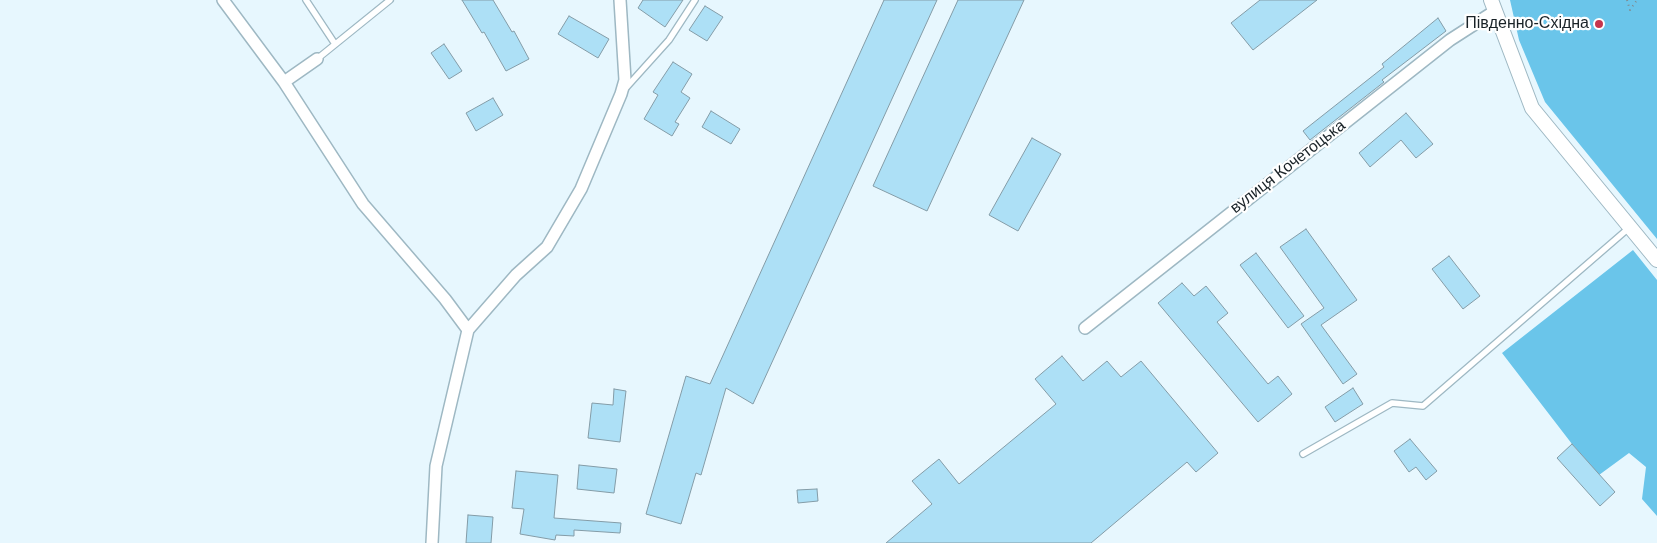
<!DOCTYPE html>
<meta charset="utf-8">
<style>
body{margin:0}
canvas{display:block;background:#e7f7fe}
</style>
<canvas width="1657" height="543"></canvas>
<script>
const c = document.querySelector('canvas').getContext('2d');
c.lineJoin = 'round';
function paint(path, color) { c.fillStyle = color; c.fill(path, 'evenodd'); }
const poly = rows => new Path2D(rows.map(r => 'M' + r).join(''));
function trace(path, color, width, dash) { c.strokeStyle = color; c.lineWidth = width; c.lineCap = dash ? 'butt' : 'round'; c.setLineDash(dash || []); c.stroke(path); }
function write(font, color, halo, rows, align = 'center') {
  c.font = font + ' Helvetica,sans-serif'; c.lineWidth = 4.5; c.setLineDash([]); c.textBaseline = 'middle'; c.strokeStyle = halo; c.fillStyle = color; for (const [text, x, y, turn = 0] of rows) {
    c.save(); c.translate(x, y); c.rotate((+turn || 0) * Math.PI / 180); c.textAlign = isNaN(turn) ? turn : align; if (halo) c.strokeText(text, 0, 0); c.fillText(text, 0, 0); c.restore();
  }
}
paint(poly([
 [1510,0,1657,0,1657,239,1545,102,1519,40],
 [1633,250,1657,280,1657,516,1642,499,1646,467,1629,453,1599,475,1572,444,1502,353]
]), '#6ac5ea');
const building = poly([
 [462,0,493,0,512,32,514,31,529,59,506,71,484,32,482,33,462,0],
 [643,0,683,0,665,27,638,8,643,0],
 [884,0,937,0,753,404,726,388,701,475,696,473,681,524,646,514,686,376,710,384,884,0],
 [958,0,1024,0,927,211,873,186,958,0],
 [1260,0,1317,0,1253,50,1231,23,1260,0],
 [705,6,723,17,707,41,689,30,705,6],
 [569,16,609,39,598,58,558,34,569,16],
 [1438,18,1446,31,1382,80,1384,82,1310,140,1303,131,1384,67,1382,64,1438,18],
 [444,44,462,71,449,79,431,53,444,44],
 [673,62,692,74,681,92,690,98,675,122,679,124,672,136,644,119,658,95,653,92,673,62],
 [493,98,503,115,476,131,466,113,493,98],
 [711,111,740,129,731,144,702,127,711,111],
 [1406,113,1433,144,1416,158,1401,140,1370,167,1359,153,1406,113],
 [1032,138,1061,154,1018,231,989,215,1032,138],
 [1306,229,1357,300,1321,325,1357,374,1343,384,1301,324,1324,308,1280,247,1306,229],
 [1256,253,1304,316,1288,328,1240,265,1256,253],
 [1449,256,1480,296,1463,309,1432,269,1449,256],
 [1182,283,1194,296,1206,286,1228,313,1217,322,1268,384,1278,376,1292,394,1258,422,1158,303,1182,283],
 [1062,356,1083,381,1107,361,1121,377,1141,361,1218,453,1196,472,1187,462,1091,543,886,543,932,504,912,481,939,459,959,484,1056,404,1035,379,1062,356],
 [1353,388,1363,404,1335,422,1325,407,1353,388],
 [614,389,626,391,620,442,588,438,592,403,613,405,614,389],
 [1410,439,1437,471,1426,480,1416,467,1409,472,1394,451,1410,439],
 [1572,444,1615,492,1600,506,1557,458,1572,444],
 [579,465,617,469,614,493,577,489,579,465],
 [516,471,558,475,554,518,621,523,620,533,574,530,574,536,556,535,555,540,520,534,524,509,512,508,516,471],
 [817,489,818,501,798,503,797,490,817,489],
 [468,515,493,517,491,543,466,543,468,515]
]);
paint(building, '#ade0f6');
trace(building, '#849ca7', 1);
const service = poly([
 [306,0,335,44],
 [317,59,390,0],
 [624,90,669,40,695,0],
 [1303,454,1392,403,1423,406,1630,227]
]);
const minor = poly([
 [223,0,284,82,363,204,445,299,468,330],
 [284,82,317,59],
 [1085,328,1450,40,1495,11],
 [432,543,436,466,468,330,516,275,547,247,581,189,621,94,625,80,620,0]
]);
const tertiary = poly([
 [1491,0,1532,108,1657,260]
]);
trace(service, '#9eb8c3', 8);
trace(minor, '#9eb8c3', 14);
trace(tertiary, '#9eb8c3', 16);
trace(poly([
 [1627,0,1630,10,1637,0]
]), '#7f8c92', 2, [1, 4]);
trace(service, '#fff', 5.5);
trace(minor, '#fff', 11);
trace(tertiary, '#fff', 14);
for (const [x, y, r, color] of [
 [1599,24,5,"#c5354c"]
]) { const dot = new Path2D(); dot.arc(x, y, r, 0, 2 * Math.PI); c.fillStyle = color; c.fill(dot); trace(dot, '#fff', 2); }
write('16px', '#192227', '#fff', [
 ["Південно-Східна",1589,24]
], 'right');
write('16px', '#192227', '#fff', [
 ["вулиця Кочетоцька",1288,167,-38]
]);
</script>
